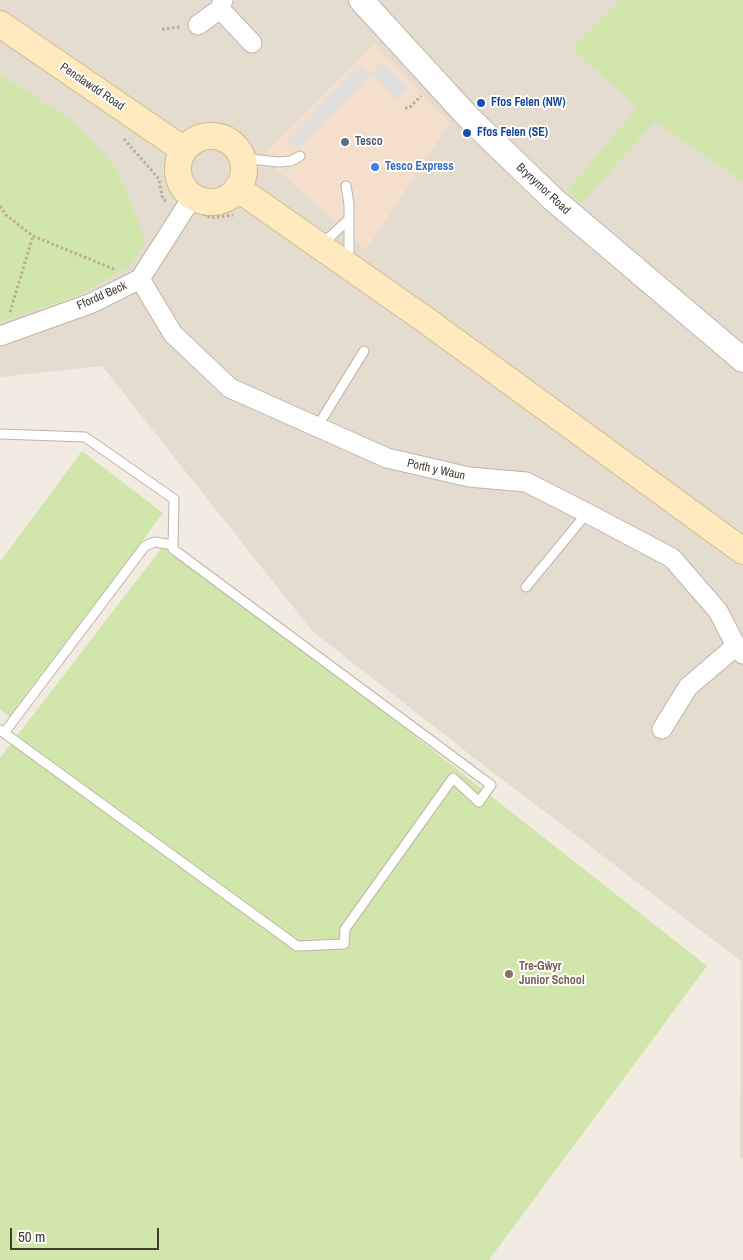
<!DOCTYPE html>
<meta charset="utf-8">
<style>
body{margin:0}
#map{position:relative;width:743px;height:1260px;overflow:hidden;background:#f1ebe2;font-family:"Archivo Narrow",sans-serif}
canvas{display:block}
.scale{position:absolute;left:10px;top:1228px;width:149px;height:22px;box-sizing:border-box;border:2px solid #423b33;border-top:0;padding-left:6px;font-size:15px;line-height:18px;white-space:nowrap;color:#423b33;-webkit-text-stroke:4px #fff;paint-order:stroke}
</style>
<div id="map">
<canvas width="743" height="1260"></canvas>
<div class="scale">50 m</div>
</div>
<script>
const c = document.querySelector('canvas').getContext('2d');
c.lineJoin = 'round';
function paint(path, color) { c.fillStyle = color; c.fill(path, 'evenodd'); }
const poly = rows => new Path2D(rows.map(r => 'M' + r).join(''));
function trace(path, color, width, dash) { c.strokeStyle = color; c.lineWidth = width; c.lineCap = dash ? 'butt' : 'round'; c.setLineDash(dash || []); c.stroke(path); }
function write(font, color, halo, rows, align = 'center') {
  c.font = font + ' "Archivo Narrow",sans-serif'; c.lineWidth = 4; c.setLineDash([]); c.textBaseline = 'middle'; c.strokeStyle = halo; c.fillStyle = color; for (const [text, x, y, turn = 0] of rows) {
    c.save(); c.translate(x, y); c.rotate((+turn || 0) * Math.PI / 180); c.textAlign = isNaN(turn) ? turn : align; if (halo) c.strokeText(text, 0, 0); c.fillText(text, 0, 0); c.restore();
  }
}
paint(poly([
 [0,0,743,0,743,1159,740,1156,741,961,491,771,312,631,102,366,0,377]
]), '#e5dcd0');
paint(poly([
 [374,44,450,123,366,250,262,156]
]), '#f4dfcc');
paint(poly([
 [621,0,743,0,743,182,655,121,581,204,567,191,638,107,571,48],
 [0,74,72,121,115,166,135,213,145,243,131,265,79,295,0,322],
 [82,451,163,513,11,718,0,709,0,562],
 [167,541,707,966,489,1260,0,1260,0,758]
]), '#d1e6aa');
paint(poly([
 [383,62,409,88,398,100,371,74,297,149,287,139,360,63,371,74]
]), '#e1dedb');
const service = poly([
 [242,158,278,162,291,161,300,156],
 [346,186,349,204,349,261],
 [320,243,331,236,349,219],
 [317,427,364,351],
 [0,434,85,437,174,499,173,549,491,785,479,802,453,778,345,929,344,944,297,946,0,730],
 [526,587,587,513],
 [4,733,145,546,155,542,173,545]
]);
const minor = poly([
 [223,0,220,9,252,43],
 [198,25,220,9],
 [140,279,173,334,230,388,387,458,469,477,526,482,587,513,672,558,718,611,736,646,743,654],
 [0,336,92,303,140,279,193,196],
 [662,729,688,687,736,646]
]);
const tertiary = poly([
 [361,0,471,120,553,199,743,360]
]);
const secondary = poly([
 [0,24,184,150],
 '178 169a33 33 0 1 1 66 0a33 33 0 1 1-66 0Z',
 [237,188,427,321,743,551]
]);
trace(service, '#bfb5a8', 11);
trace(minor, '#bfb5a8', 21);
trace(tertiary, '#bfb5a8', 26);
trace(secondary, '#d2bb91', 28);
trace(poly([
 [162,29,180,27],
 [405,108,409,108,421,96],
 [124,139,159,179,163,200,167,201],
 [0,206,6,215,33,236,116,270],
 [203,214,211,218,233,215],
 [10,312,33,236]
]), '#beac96', 3, [2.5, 2.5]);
trace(service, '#fff', 9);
trace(minor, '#fff', 19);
trace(tertiary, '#fff', 24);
trace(secondary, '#ffe9be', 26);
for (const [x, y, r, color] of [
 [481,103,5,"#1a4fb4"],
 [467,133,5,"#1a4fb4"],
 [345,142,5,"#5c6f8a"],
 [375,167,5,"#3f7fe0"],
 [509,974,5,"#8d6e63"]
]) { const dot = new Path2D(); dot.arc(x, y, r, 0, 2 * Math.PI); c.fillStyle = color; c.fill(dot); trace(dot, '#fff', 2); }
write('12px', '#423b33', '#fff', [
 ["Penclawdd Road",92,87,34],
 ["Brynymor Road",543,189,43],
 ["Ffordd Beck",102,296,-24],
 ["Porth y Waun",436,470,13]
]);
write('bold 12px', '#164399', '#fff', [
 ["Ffos Felen (NW)",491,103],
 ["Ffos Felen (SE)",477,133]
], 'left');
write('bold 12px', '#4e5e75', '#fff', [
 ["Tesco",355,142]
], 'left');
write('bold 12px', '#366cbe', '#fff', [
 ["Tesco Express",385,167]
], 'left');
write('bold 12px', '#785e54', '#fff', [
 ["Tre-Gŵyr",519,967],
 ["Junior School",519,981]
], 'left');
</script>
